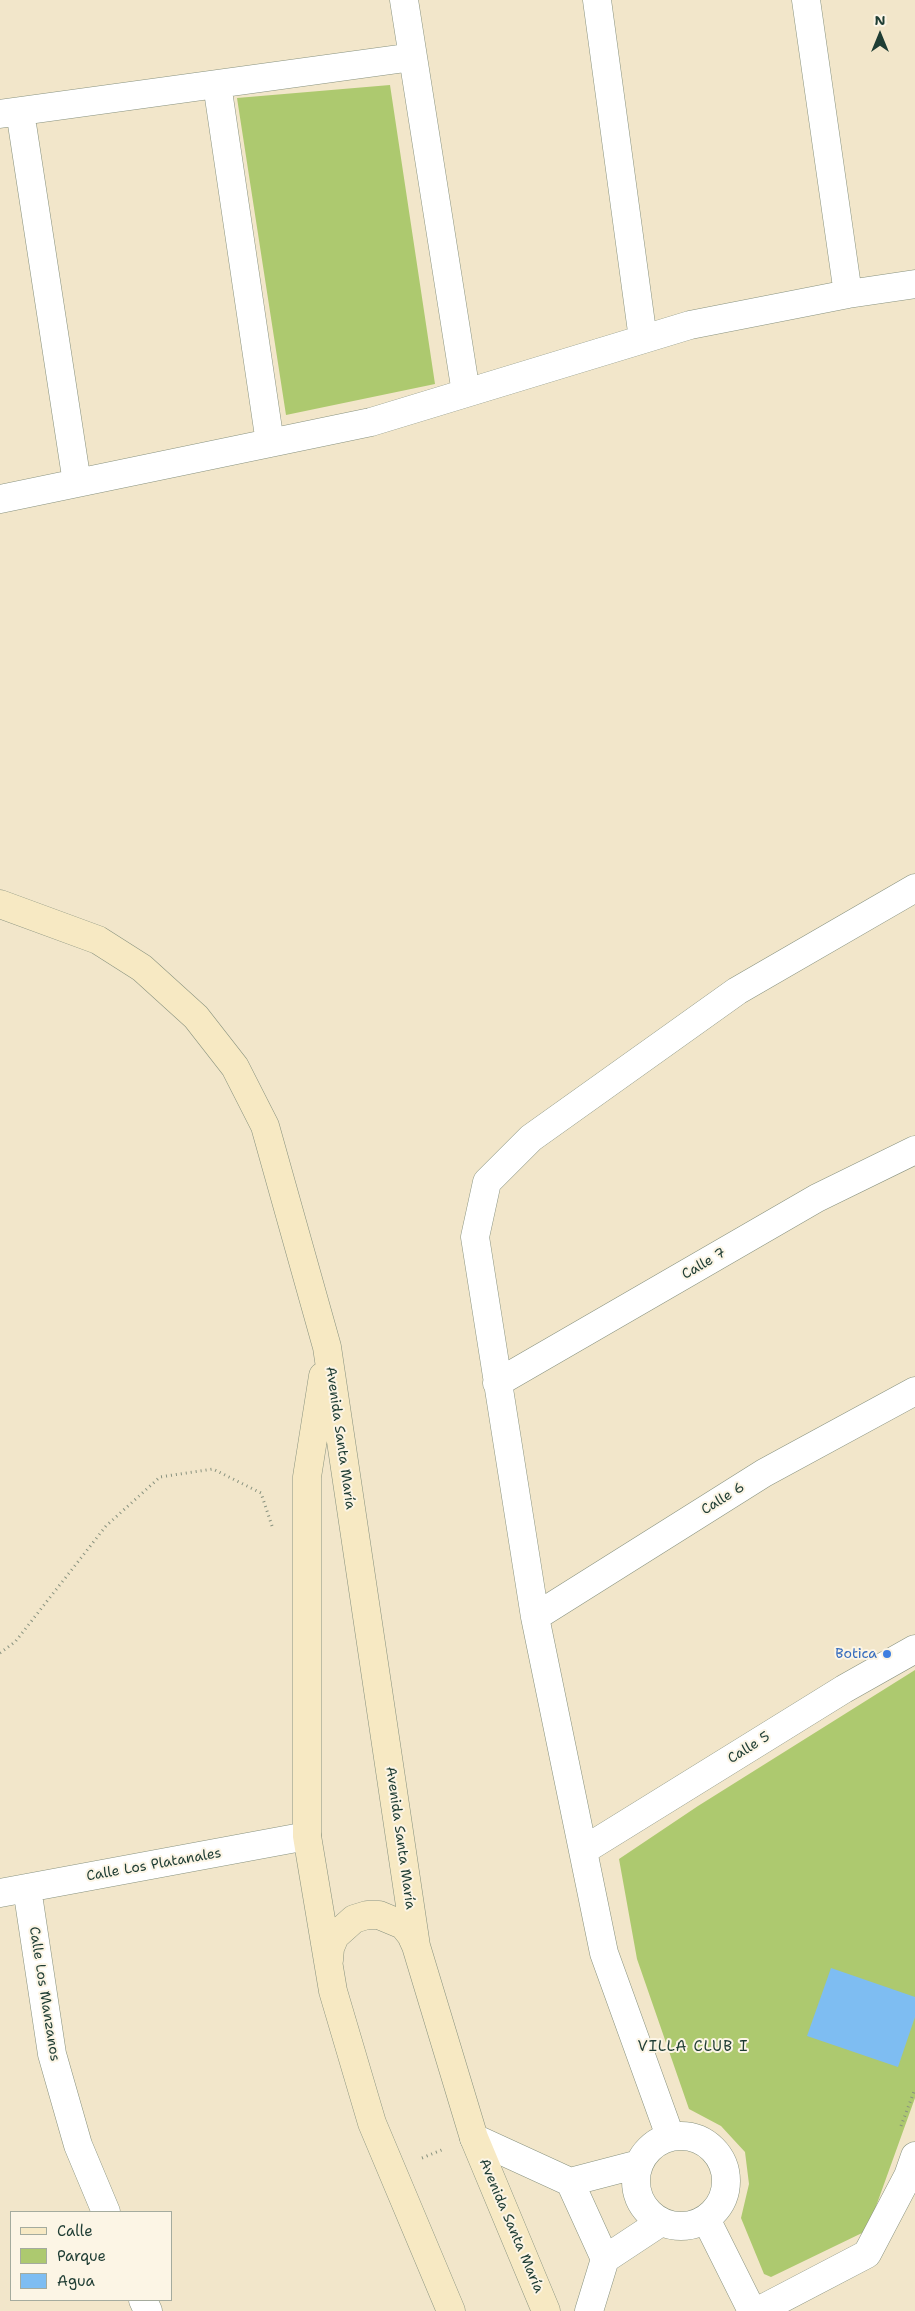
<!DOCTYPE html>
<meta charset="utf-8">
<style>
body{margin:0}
#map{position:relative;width:915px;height:2311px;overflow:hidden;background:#f2e6ca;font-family:"Shantell Sans",sans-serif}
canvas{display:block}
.legend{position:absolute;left:10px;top:2211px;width:162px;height:90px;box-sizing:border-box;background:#fcf5e5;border:1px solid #a4ab9e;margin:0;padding:6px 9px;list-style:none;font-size:15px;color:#1f3d34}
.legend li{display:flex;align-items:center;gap:10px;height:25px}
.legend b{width:25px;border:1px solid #a4ab9e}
.north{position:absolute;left:855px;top:10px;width:50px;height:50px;-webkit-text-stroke:4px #fcf5e5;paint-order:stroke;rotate:0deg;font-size:14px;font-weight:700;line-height:20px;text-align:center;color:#1f3d34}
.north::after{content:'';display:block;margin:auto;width:18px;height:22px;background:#1f3d34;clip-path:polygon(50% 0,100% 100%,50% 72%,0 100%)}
</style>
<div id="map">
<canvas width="915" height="2311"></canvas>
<ul class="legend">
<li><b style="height:6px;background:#f7e9c3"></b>Calle</li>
<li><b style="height:14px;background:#adc96f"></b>Parque</li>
<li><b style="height:14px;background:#7ebdf2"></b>Agua</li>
</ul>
<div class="north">N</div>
</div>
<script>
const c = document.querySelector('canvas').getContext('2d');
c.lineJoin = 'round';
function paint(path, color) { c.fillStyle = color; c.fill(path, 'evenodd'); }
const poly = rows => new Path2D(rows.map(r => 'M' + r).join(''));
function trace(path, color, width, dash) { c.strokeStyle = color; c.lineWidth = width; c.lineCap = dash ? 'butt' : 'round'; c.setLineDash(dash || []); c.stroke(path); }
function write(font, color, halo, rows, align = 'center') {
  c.font = font + ' "Shantell Sans",sans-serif'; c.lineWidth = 4; c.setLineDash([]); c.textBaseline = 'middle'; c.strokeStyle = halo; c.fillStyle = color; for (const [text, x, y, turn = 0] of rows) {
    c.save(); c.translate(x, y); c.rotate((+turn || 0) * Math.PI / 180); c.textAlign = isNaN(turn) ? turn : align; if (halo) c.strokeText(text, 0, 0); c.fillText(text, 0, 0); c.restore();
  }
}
paint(poly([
 [390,85,435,384,286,415,237,98],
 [915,1670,915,2098,870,2223,862,2233,771,2277,764,2274,741,2218,749,2184,745,2152,721,2126,689,2109,637,1959,619,1859,698,1806]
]), '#adc96f');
paint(poly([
 [831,1968,915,1997,915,2017,898,2067,807,2036]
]), '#7ebdf2');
const minor = poly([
 [404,0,466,393],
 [597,0,643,339],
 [806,0,848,294],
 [217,84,270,443],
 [20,111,77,483],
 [0,114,413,57],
 [0,499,371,422,690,325,848,294,915,284],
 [497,1383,817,1198,915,1150],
 [535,1617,764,1473,915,1391],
 [584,1850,844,1689,915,1649],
 [27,1888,52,2054,78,2145,106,2212],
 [0,1893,307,1836],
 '636 2181a45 45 0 1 1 90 0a45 45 0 1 1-90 0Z',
 [670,2136,604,1953,535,1617,475,1237,487,1182,531,1138,737,991,915,888],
 [474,2138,570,2182,639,2164],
 [570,2182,605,2259],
 [706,2219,752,2311],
 [143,2300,148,2311],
 [589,2311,605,2259,661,2222],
 [758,2311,867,2254,908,2176,915,2156]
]);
const secondary = poly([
 [0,904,98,940,142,968,196,1017,235,1067,265,1126,327,1347,416,1946,474,2138,546,2311],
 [323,1376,307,1477,307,1836,333,1991,372,2123,451,2311],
 [329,1960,330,1948,335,1936,354,1919,367,1915,379,1915,403,1925,411,1935,416,1946]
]);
trace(minor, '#88927f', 29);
trace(secondary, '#88927f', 29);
trace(poly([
 [0,1653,15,1642,106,1526,160,1477,213,1469,261,1493,273,1529],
 [901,2126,915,2089],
 [422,2158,444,2149]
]), '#88927f', 3, [1, 4]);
trace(minor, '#fff', 28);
trace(secondary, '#f7e9c3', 28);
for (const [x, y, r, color] of [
 [887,1654,5,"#3f7fe0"]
]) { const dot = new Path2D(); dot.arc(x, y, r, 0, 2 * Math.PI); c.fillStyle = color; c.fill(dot); trace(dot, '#fcf5e5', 2); }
write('14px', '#1f3d34', '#fcf5e5', [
 ["Calle 7",704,1264,-30],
 ["Avenida Santa María",340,1438,82],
 ["Calle 6",723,1499,-32],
 ["Calle 5",749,1748,-32],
 ["Avenida Santa María",400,1838,82],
 ["Calle Los Platanales",154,1865,-10],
 ["Calle Los Manzanos",44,1994,81],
 ["Avenida Santa María",511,2226,67]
]);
write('14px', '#366cbe', '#fcf5e5', [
 ["Botica",877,1654]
], 'right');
c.letterSpacing = '1px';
write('15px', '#1f3d34', '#fcf5e5', [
 ["VILLA CLUB I",693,2047]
]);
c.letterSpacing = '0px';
</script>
